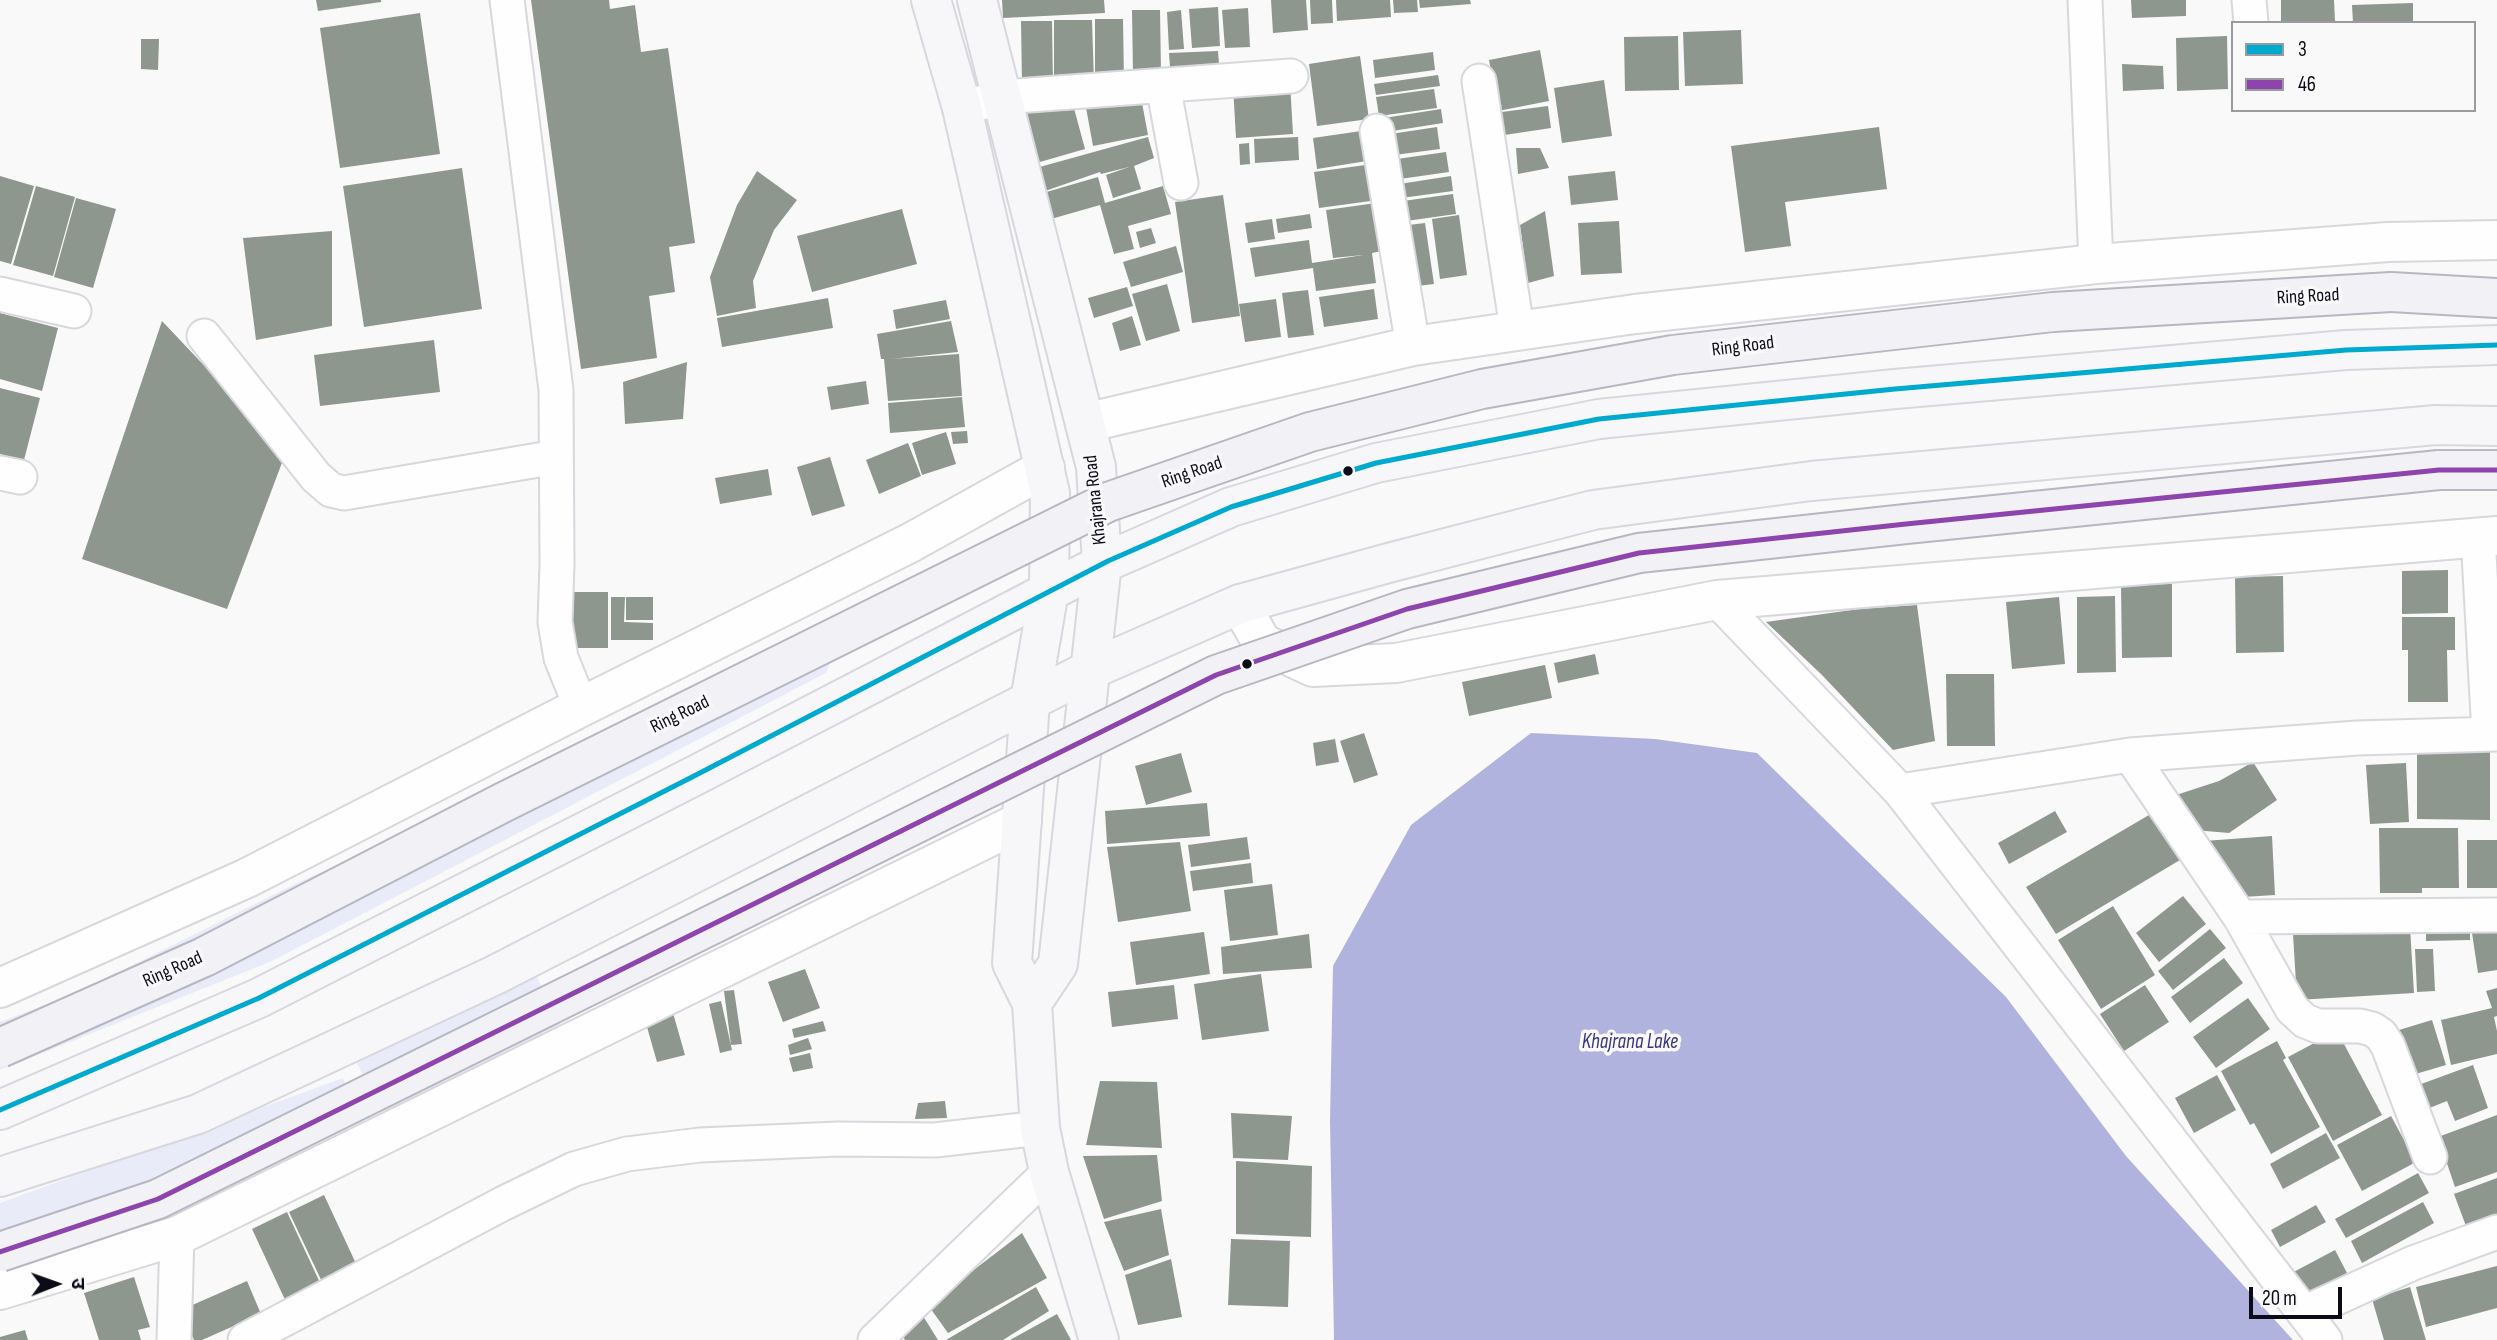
<!DOCTYPE html>
<meta charset="utf-8">
<style>
body{margin:0}
#map{position:relative;width:2497px;height:1340px;overflow:hidden;background:#f9f9f9;font-family:"Sofia Sans Condensed","Noto Sans Devanagari",sans-serif}
canvas{display:block}
.legend{position:absolute;left:2231px;top:21px;width:245px;height:91px;box-sizing:border-box;background:#f9f9f9;border:2px solid #9a9a9f;margin:0;padding:9px 12px;list-style:none;font-size:21px;color:#0b0c17}
.legend li{display:flex;align-items:center;gap:14px;height:35px}
.legend b{width:35px;border:2px solid #9a9a9f}
.north{position:absolute;left:21px;top:1249px;width:70px;height:70px;-webkit-text-stroke:5px #f9f9f9;paint-order:stroke;rotate:89deg;font-size:19px;font-weight:700;line-height:28px;text-align:center;color:#0b0c17}
.north::after{content:'';display:block;margin:auto;width:24px;height:32px;background:#0b0c17;clip-path:polygon(50% 0,100% 100%,50% 72%,0 100%)}
.scale{position:absolute;left:2249px;top:1287px;width:93px;height:32px;box-sizing:border-box;border:4px solid #0b0c17;border-top:0;padding-left:9px;font-size:21px;line-height:24px;white-space:nowrap;color:#0b0c17;-webkit-text-stroke:5px #f9f9f9;paint-order:stroke}
</style>
<div id="map">
<canvas width="2497" height="1340"></canvas>
<ul class="legend">
<li><b style="height:9px;background:#00a9ce"></b>3</li>
<li><b style="height:9px;background:#8e44ad"></b>46</li>
</ul>
<div class="north">उ</div>
<div class="scale">20 m</div>
</div>
<script>
const c = document.querySelector('canvas').getContext('2d');
c.lineJoin = 'round';
function paint(path, color) { c.fillStyle = color; c.fill(path, 'evenodd'); }
const poly = rows => new Path2D(rows.map(r => 'M' + r).join(''));
function trace(path, color, width, dash) { c.strokeStyle = color; c.lineWidth = width; c.lineCap = dash ? 'butt' : 'round'; c.setLineDash(dash || []); c.stroke(path); }
function write(font, color, halo, rows, align = 'center') {
  c.font = font + ' "Sofia Sans Condensed",sans-serif'; c.lineWidth = 7; c.setLineDash([]); c.textBaseline = 'middle'; c.strokeStyle = halo; c.fillStyle = color; for (const [text, x, y, turn = 0] of rows) {
    c.save(); c.translate(x, y); c.rotate((+turn || 0) * Math.PI / 180); c.textAlign = isNaN(turn) ? turn : align; if (halo) c.strokeText(text, 0, 0); c.fillText(text, 0, 0); c.restore();
  }
}
paint(poly([
 [844,627,826,673,272,961,0,1070,0,1022,81,991,299,882,526,781],
 [533,969,561,1027,380,1113,353,1054],
 [343,1078,359,1119,0,1266,0,1203]
]), '#e9ebf9');
paint(poly([
 [1531,733,1655,739,1757,753,2006,997,2126,1156,2293,1340,1334,1340,1330,1121,1333,966,1411,825]
]), '#b0b3de');
paint(poly([
 [316,0,381,0,381,2,318,11],
 [531,0,609,0,610,9,635,5,641,52,668,48,695,243,669,247,675,292,649,296,657,358,581,369],
 [1002,0,1104,0,1105,13,1003,18],
 [1271,0,1306,0,1308,30,1273,33],
 [1310,0,1332,0,1333,23,1311,24],
 [1336,0,1390,0,1391,17,1337,21],
 [1393,0,1417,0,1418,12,1394,13],
 [1419,0,1470,0,1471,4,1420,8],
 [2131,0,2186,0,2186,16,2132,18],
 [2281,0,2334,0,2335,21,2281,23],
 [2413,3,2413,23,2353,23,2352,5],
 [1218,7,1220,46,1192,48,1189,9],
 [1248,8,1250,47,1225,48,1222,10],
 [1132,10,1160,10,1161,73,1133,74],
 [1181,10,1184,49,1169,50,1167,12],
 [420,13,440,154,340,168,320,28],
 [1095,19,1123,19,1124,82,1095,82],
 [1054,20,1092,20,1094,82,1054,82],
 [1021,21,1052,21,1053,84,1022,84],
 [1741,30,1743,84,1685,86,1683,32],
 [1678,36,1679,90,1625,91,1624,37],
 [2227,36,2228,89,2177,91,2176,38],
 [141,39,159,39,158,70,141,69],
 [1540,50,1549,101,1498,111,1489,60],
 [1218,51,1219,64,1170,67,1169,53],
 [1433,52,1435,70,1375,78,1373,60],
 [1360,56,1369,119,1317,126,1309,64],
 [2122,64,2163,66,2164,89,2123,91],
 [1438,75,1440,86,1376,95,1374,84],
 [1604,80,1612,136,1562,143,1554,88],
 [1290,82,1293,134,1236,138,1233,86],
 [1434,89,1437,108,1379,116,1376,97],
 [1140,92,1148,135,1093,146,1085,102],
 [1072,101,1085,149,1033,164,1019,115],
 [1548,106,1551,128,1498,136,1494,113],
 [1441,109,1443,123,1386,132,1384,118],
 [1437,127,1440,149,1387,156,1384,135],
 [1879,127,1887,189,1785,202,1791,246,1745,252,1731,146],
 [1368,130,1373,160,1317,169,1313,138],
 [1148,137,1154,158,1134,166,1141,189,1113,198,1106,175,1129,167,1101,174,1100,172,1042,192,1036,168],
 [1298,137,1299,160,1255,163,1254,139],
 [1249,143,1250,164,1240,165,1239,144],
 [1516,148,1540,148,1549,168,1518,174],
 [1446,152,1449,172,1393,180,1390,160],
 [1373,164,1378,200,1319,208,1314,172],
 [462,168,482,309,364,327,343,186],
 [757,171,797,200,774,230,753,281,756,308,717,316,710,277,737,205],
 [1615,171,1618,200,1571,205,1568,176],
 [0,176,34,186,11,264,0,261],
 [1451,176,1453,191,1394,199,1393,185],
 [1098,177,1105,203,1163,186,1171,214,1128,226,1134,249,1114,254,1100,205,1051,219,1043,193],
 [36,186,75,197,53,276,13,265],
 [1453,194,1456,214,1399,222,1396,202],
 [1223,195,1240,316,1192,323,1175,202],
 [76,198,116,209,93,288,54,277],
 [1376,203,1382,251,1372,253,1376,283,1316,291,1313,268,1255,277,1250,248,1309,240,1312,263,1363,255,1333,258,1326,210],
 [902,209,917,264,812,292,797,236],
 [1545,211,1554,276,1528,283,1520,225],
 [1310,214,1312,228,1278,233,1276,219],
 [1459,215,1467,275,1440,279,1432,219],
 [1272,219,1275,239,1248,243,1245,223],
 [1619,221,1622,273,1581,275,1578,223],
 [1425,223,1434,284,1409,287,1400,226],
 [1151,228,1156,243,1140,248,1136,232],
 [332,231,332,326,256,340,243,238],
 [1176,246,1183,272,1131,287,1123,262],
 [1167,284,1180,331,1146,341,1132,294],
 [1127,287,1133,306,1094,318,1088,298],
 [1374,289,1378,319,1324,327,1319,297],
 [1308,290,1314,335,1288,338,1282,293],
 [828,298,833,328,722,347,717,318],
 [1276,299,1281,337,1245,342,1239,304],
 [946,300,950,319,896,329,893,310],
 [0,313,58,328,42,391,0,379],
 [1132,316,1141,345,1120,351,1112,323],
 [162,321,286,452,227,609,82,559],
 [951,321,958,352,891,359,959,354,962,396,888,401,884,359,881,359,877,334],
 [434,340,440,392,320,406,314,355],
 [687,362,683,419,625,424,623,382],
 [866,381,869,404,831,410,827,387],
 [0,388,40,398,24,460,0,454],
 [962,397,965,427,890,433,888,403],
 [967,431,968,443,953,444,951,432],
 [946,432,956,464,922,475,912,443],
 [908,443,921,476,879,494,866,460],
 [830,457,845,506,812,516,797,467],
 [768,469,772,495,720,504,715,478],
 [2448,570,2448,613,2402,614,2402,571],
 [2283,576,2284,652,2236,653,2235,577],
 [2172,584,2172,657,2122,658,2121,585],
 [573,592,608,592,608,648,573,648],
 [2115,596,2116,672,2077,673,2077,597],
 [611,597,625,597,624,622,653,623,653,640,611,640],
 [626,597,653,597,653,620,626,620],
 [2059,597,2065,664,2012,669,2006,602],
 [1917,605,1935,741,1893,750,1822,675,1766,622,1859,609],
 [2402,617,2455,617,2455,650,2447,650,2448,702,2408,702,2408,650,2402,650],
 [1595,654,1599,674,1558,683,1554,663],
 [1545,665,1552,698,1469,716,1462,682],
 [1946,674,1994,674,1995,746,1947,746],
 [1364,733,1378,775,1354,783,1340,741],
 [1335,739,1339,762,1316,766,1313,743],
 [2417,751,2490,752,2490,820,2417,819],
 [1181,753,1192,792,1146,805,1135,766],
 [2253,762,2277,800,2229,833,2194,830,2173,796,2219,781],
 [2406,763,2409,822,2370,824,2366,765],
 [1207,803,1210,836,1107,844,1105,811],
 [2055,811,2067,832,2009,864,1998,843],
 [2149,815,2180,860,2056,934,2026,887],
 [2379,828,2458,828,2459,888,2422,888,2422,893,2380,893],
 [2272,836,2275,895,2243,897,2204,841],
 [1247,837,1250,859,1191,867,1188,845],
 [2467,840,2497,840,2497,888,2467,888],
 [1180,842,1191,911,1118,922,1107,847],
 [1251,863,1253,883,1193,891,1190,871],
 [1272,884,1278,935,1230,941,1224,890],
 [2183,896,2206,924,2159,962,2136,933],
 [2113,906,2155,975,2101,1009,2058,940],
 [2470,923,2470,940,2426,941,2426,924],
 [2410,927,2414,993,2297,1000,2293,934],
 [2210,929,2226,948,2173,990,2158,971],
 [2497,929,2497,970,2478,973,2472,933],
 [1204,932,1210,974,1136,985,1130,942],
 [1309,934,1312,968,1223,974,1221,947],
 [2415,949,2433,949,2435,991,2417,992],
 [2224,958,2243,983,2190,1023,2171,997],
 [805,969,820,1008,783,1022,768,982],
 [1261,974,1269,1031,1202,1040,1194,984],
 [1174,985,1178,1019,1112,1027,1108,992],
 [2145,985,2169,1022,2124,1051,2100,1014],
 [2497,988,2497,1016,2494,1017,2497,1031,2497,1054,2451,1065,2441,1020,2492,1008,2486,991],
 [734,990,742,1044,731,1045,724,991],
 [2248,998,2270,1029,2216,1068,2193,1037],
 [721,1001,732,1050,720,1053,709,1004],
 [673,1013,685,1055,657,1062,645,1020],
 [2432,1020,2446,1065,2402,1078,2389,1033],
 [823,1021,826,1031,794,1038,792,1029],
 [2337,1031,2382,1115,2333,1141,2288,1057],
 [808,1038,812,1049,790,1055,788,1045],
 [2277,1041,2286,1058,2283,1060,2320,1127,2271,1154,2254,1123,2250,1125,2221,1071],
 [810,1053,813,1068,793,1072,789,1058],
 [2473,1065,2488,1108,2455,1121,2447,1101,2422,1111,2413,1087],
 [2217,1075,2236,1110,2194,1133,2175,1098],
 [1100,1081,1157,1082,1162,1148,1086,1145],
 [945,1101,947,1118,915,1119,918,1103],
 [1231,1113,1292,1116,1288,1160,1233,1158],
 [2497,1115,2497,1172,2455,1187,2438,1137],
 [2391,1116,2416,1162,2362,1191,2337,1145],
 [2326,1133,2340,1158,2283,1189,2270,1164],
 [1157,1155,1162,1201,1104,1219,1083,1156],
 [1236,1161,1312,1166,1311,1237,1236,1234],
 [2418,1173,2429,1193,2346,1238,2335,1219],
 [2497,1178,2497,1214,2466,1226,2454,1194],
 [324,1195,359,1270,324,1286,289,1212],
 [2423,1202,2434,1223,2362,1263,2351,1241],
 [2316,1205,2326,1222,2280,1247,2271,1230],
 [1161,1209,1169,1255,1124,1271,1104,1222],
 [287,1212,322,1287,287,1304,252,1229],
 [1022,1233,1047,1278,948,1333,928,1305],
 [1231,1239,1290,1241,1288,1307,1228,1305],
 [2335,1250,2347,1273,2301,1298,2288,1275],
 [1171,1259,1182,1317,1138,1325,1125,1275],
 [2497,1266,2497,1308,2426,1327,2416,1287],
 [134,1277,150,1327,138,1330,141,1340,99,1340,84,1293],
 [247,1281,261,1314,202,1340,194,1340,181,1310],
 [1036,1287,1049,1311,1003,1340,946,1340],
 [2410,1287,2426,1340,2384,1340,2372,1299],
 [1057,1314,1071,1340,1010,1340],
 [923,1316,938,1340,905,1340,901,1333],
 [25,1330,28,1340,0,1340,0,1337]
]), '#8d978e');
const minor = poly([
 [507,0,556,390,557,564,555,622,561,658,581,707],
 [2085,0,2096,264],
 [2249,0,2251,23],
 [1479,81,1517,329],
 [1163,85,1181,183],
 [962,108,1002,97,1291,76],
 [1377,131,1413,346],
 [0,294,74,311],
 [204,336,316,477,331,490,344,493,556,457],
 [0,473,20,477],
 [2478,536,2489,734],
 [1717,600,1900,791,2325,1340],
 [2130,755,2240,917,2292,1009,2305,1021,2318,1026,2360,1026,2372,1029,2381,1035,2388,1046,2430,1157],
 [1900,791,2130,755,2357,738,2497,734],
 [2240,917,2497,915],
 [2304,1313,2413,1263,2497,1232],
 [174,1340,177,1236],
 [245,1340,502,1204,574,1169,627,1154,700,1145,838,1139,935,1140,1040,1128],
 [875,1340,1049,1172]
]);
const tertiary = poly([
 [1085,423,1413,346,1635,314,2096,264,2388,242,2497,240],
 [1240,604,1262,643,1313,667,1396,663,1717,600,2497,536],
 [0,988,247,878,581,707,910,543,1045,468],
 [0,1290,177,1236,1022,821]
]);
const secondary = poly([
 [931,0,962,108,1050,493,1049,591,1030,701,1012,963,1032,1003,1040,1128,1049,1172,1099,1340],
 [977,0,1096,467,1102,563,1058,964,1032,1003],
 [0,1110,259,998,696,775,1108,561,1231,507,1376,463,1599,419,1895,389,2346,350,2497,345],
 [0,1177,198,1114,495,975,1092,669,1240,604,1392,562,1593,510,1811,481,2436,425,2497,426]
]);
const primary = poly([
 [2391,292,2497,298],
 [2439,470,2497,470]
]);
trace(minor, '#d7d7dd', 37);
trace(tertiary, '#d7d7dd', 42);
trace(secondary, '#d7d7dd', 42);
trace(primary, '#b6b7c0', 42);
trace(minor, '#fefefe', 33);
trace(tertiary, '#fefefe', 38);
trace(secondary, '#f7f7fa', 38);
trace(primary, '#f1f1f6', 38);
const primaryBridge = poly([
 [0,1048,204,957,504,802,1108,502,1310,432,1482,389,1673,355,2053,312,2391,292],
 [0,1252,158,1199,1216,675,1407,609,1639,553,1906,524,2439,470]
]);
trace(primaryBridge, '#b6b7c0', 42, []);
trace(primaryBridge, '#f1f1f6', 38);
trace(poly([
 [0,1110,259,998,696,775,1108,561,1231,507,1376,463,1599,419,1895,389,2346,350,2497,345]
]), '#00a9ce', 5);
trace(poly([
 [0,1252,158,1199,1216,675,1407,609,1639,553,1906,524,2439,470,2497,470]
]), '#8e44ad', 5);
for (const [x, y, r, color] of [
 [1348,471,6,"#0b0c17"],
 [1247,664,6,"#0b0c17"]
]) { const dot = new Path2D(); dot.arc(x, y, r, 0, 2 * Math.PI); c.fillStyle = color; c.fill(dot); trace(dot, '#f9f9f9', 2.5); }
write('19px', '#0b0c17', '#f9f9f9', [
 ["Ring Road",2308,297,-3],
 ["Ring Road",1743,347,-7],
 ["Ring Road",1192,473,-19],
 ["Khajrana Road",1096,500,-96],
 ["Ring Road",680,715,-26],
 ["Ring Road",173,970,-24]
]);
write('italic 21px', '#3a3780', '#f9f9f9', [
 ["Khajrana Lake",1630,1043]
]);
</script>
